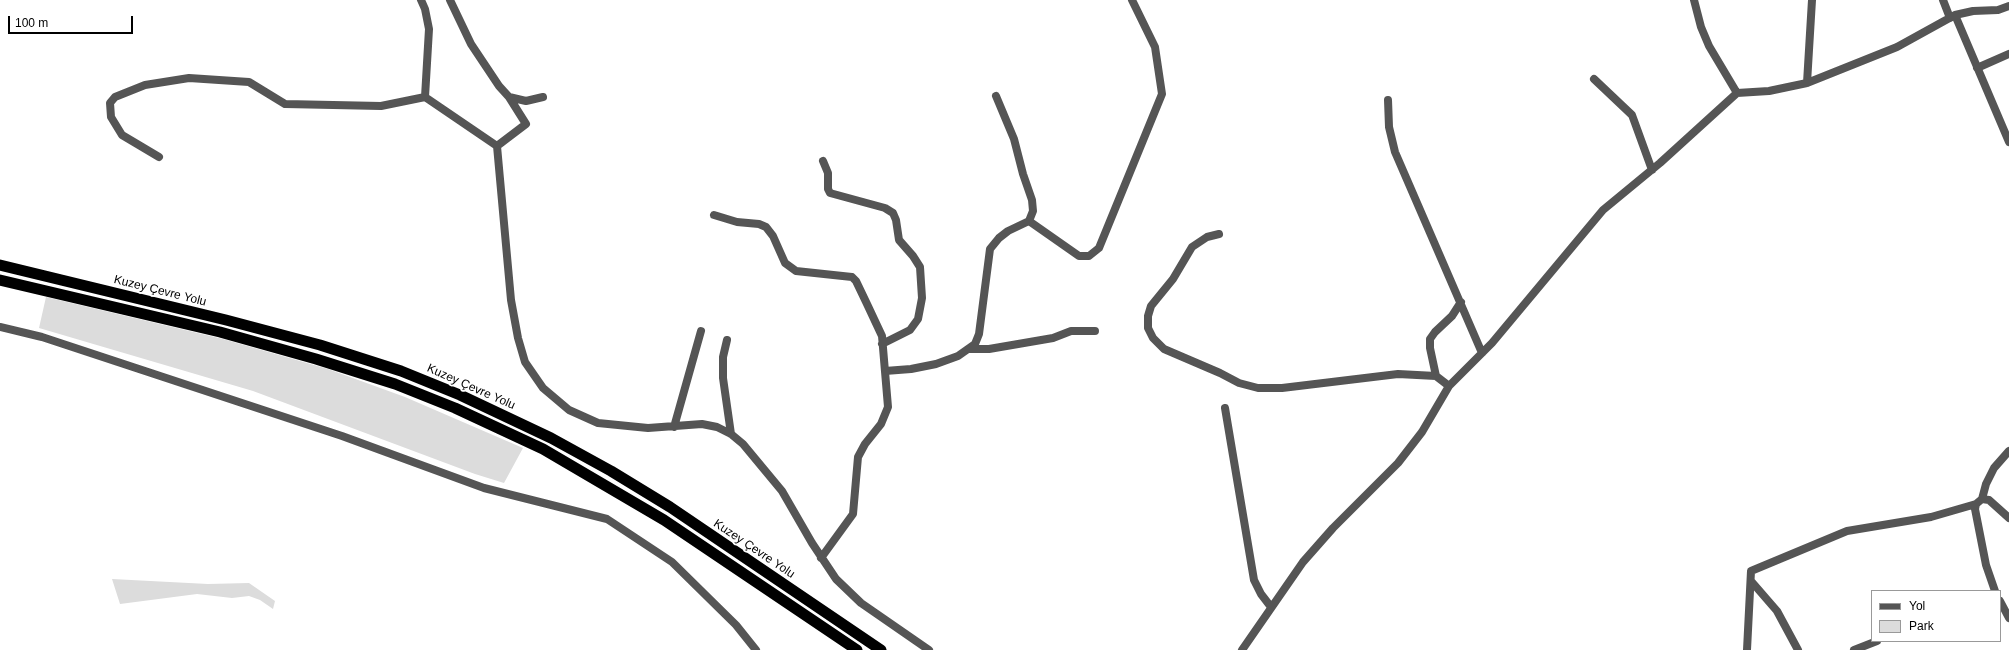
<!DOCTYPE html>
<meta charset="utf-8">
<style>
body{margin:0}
#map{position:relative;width:2009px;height:650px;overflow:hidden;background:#fff;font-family:Helvetica,sans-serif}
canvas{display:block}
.legend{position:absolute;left:1871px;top:590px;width:130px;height:52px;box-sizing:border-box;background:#fff;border:1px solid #999;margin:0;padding:5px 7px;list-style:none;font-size:12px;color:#000}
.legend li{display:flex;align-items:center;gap:8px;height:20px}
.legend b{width:20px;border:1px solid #999}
.scale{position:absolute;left:8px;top:16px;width:125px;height:18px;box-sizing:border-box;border:2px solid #000;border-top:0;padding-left:5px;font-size:12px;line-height:14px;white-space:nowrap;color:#000;-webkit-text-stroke:3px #fff;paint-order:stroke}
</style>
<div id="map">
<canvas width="2009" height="650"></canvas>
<ul class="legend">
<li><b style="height:5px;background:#555"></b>Yol</li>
<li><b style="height:11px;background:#dcdcdc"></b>Park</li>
</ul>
<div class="scale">100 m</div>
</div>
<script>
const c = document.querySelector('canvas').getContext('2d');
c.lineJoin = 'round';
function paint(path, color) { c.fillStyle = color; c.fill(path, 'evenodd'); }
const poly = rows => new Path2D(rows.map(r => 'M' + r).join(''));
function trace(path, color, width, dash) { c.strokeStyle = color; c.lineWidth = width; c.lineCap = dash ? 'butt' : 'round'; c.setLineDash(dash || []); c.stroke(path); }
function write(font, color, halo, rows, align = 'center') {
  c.font = font + ' Helvetica,sans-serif'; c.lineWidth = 3.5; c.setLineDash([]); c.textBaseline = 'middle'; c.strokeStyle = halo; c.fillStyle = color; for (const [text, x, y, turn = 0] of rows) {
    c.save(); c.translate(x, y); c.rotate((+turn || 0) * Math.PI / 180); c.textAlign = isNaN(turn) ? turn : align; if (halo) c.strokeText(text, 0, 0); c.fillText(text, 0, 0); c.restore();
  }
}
paint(poly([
 [46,297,223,339,328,369,405,397,523,448,504,483,475,474,253,391,39,328],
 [112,579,208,584,249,583,275,601,273,609,260,600,249,596,232,598,197,594,120,604]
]), '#dcdcdc');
trace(poly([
 [421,0,425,9,429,29,425,97],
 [450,0,471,44,499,86,509,97,526,101,543,97],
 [1694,0,1701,27,1709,46,1737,93],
 [1943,0,1950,18],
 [1955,15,2009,142],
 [1977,68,2009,54],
 [1594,79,1632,115,1652,170],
 [1807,83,1812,0],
 [996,96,1014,139,1023,174,1032,200,1033,211,1029,221],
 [1388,100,1389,127,1395,152,1482,353],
 [497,146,511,300,518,338,525,362,543,388,569,410,598,423,648,428,702,424,717,427,731,434,743,444,782,491,812,543,836,579,861,603,929,650],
 [497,146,526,124,509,97],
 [159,157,122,135,111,117,110,103,115,97,145,85,189,78,249,82,285,104,381,106,425,97,497,146],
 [823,161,828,173,828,189,830,193,885,208,893,213,896,220,899,240,913,256,920,267,922,298,918,319,910,330,882,344],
 [714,215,737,222,759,224,766,227,773,236,785,263,796,271,852,277,856,281,867,304,882,336,888,407,881,424,865,444,858,457,853,514,821,558],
 [1219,234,1207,237,1192,247,1173,279,1151,306,1148,316,1148,328,1153,338,1164,349,1220,373,1239,383,1258,388,1282,388,1398,374,1436,376,1449,386],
 [0,327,42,337,342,436,484,488,607,519,672,562,736,625,756,650],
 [727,340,723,357,723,378,731,434],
 [970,349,989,349,1053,338,1071,331,1095,331],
 [885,371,911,369,936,364,958,356,975,344,979,334,990,249,999,238,1008,231,1029,221,1079,256,1089,256,1099,248,1162,94,1155,47,1132,0],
 [1436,376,1430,348,1430,339,1435,332,1452,316,1461,302],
 [1225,408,1254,580,1261,594,1271,607],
 [674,427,701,331],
 [1982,499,1986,484,1994,468,2009,451],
 [1751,581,1777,611,1798,650],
 [1995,591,1986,565,1975,509,1976,504,1982,499,1989,500,2009,518],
 [2000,601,2009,618],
 [1242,650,1303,562,1333,528,1398,463,1422,432,1449,386,1492,343,1603,210,1660,163,1737,93,1769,91,1807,83,1897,47,1955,15,1973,11,1998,10,2009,6],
 [1747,650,1751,571,1847,531,1931,517,1976,504],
 [1854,650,1877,641]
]), '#555', 8);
trace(poly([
 [0,265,226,320,320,345,401,371,460,395,551,438,611,471,670,507,881,650],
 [0,280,220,332,316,359,395,384,455,408,543,449,664,520,857,650]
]), '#000', 11);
write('12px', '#000', '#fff', [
 ["Kuzey Çevre Yolu",160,291,14],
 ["Kuzey Çevre Yolu",471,387,24],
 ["Kuzey Çevre Yolu",754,549,34]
]);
</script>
